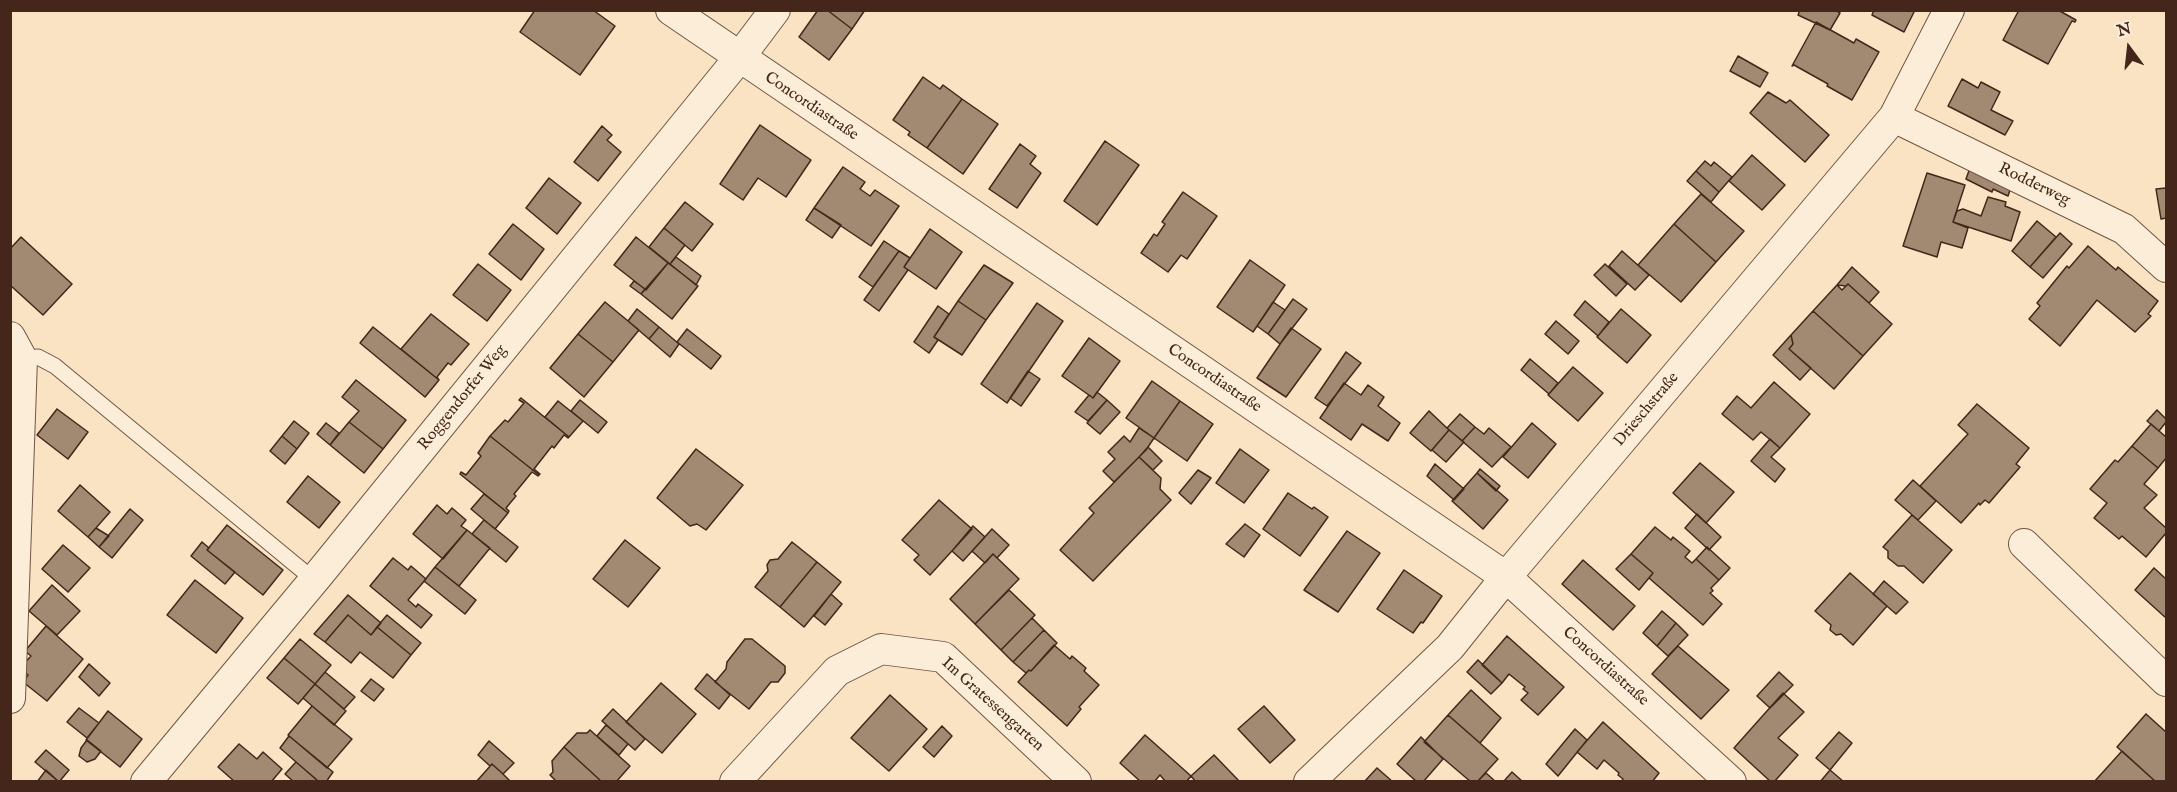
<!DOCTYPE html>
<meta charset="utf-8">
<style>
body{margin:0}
#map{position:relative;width:2177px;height:792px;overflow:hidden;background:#f9e3c3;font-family:"IM FELL English",serif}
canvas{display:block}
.frame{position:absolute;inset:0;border:12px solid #44271a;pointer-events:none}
.north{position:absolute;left:2099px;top:18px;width:60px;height:60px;-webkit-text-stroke:4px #fbedd8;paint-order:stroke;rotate:345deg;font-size:16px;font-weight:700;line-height:24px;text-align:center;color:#44271a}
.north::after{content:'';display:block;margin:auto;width:21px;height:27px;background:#44271a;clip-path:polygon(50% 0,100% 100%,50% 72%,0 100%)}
</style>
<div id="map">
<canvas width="2177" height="792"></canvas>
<div class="frame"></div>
<div class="north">N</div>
</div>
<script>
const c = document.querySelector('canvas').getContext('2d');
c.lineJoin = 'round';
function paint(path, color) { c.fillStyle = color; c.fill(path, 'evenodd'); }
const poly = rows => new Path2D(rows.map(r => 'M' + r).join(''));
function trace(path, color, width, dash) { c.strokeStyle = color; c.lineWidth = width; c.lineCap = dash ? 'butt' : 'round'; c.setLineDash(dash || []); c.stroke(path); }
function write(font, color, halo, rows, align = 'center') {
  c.font = font + ' "IM FELL English",serif'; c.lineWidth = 4.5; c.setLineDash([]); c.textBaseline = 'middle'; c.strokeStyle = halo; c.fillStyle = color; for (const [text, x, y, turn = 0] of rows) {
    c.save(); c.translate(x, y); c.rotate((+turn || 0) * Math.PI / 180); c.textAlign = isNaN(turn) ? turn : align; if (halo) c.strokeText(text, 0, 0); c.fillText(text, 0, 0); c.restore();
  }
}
const building = poly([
 [535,10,593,10,615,26,580,75,520,32,535,10],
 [818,10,827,10,852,29,829,60,799,37,818,10],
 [827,10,865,10,852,29,827,10],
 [1800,10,1835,10,1840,13,1830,30,1798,15,1800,10],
 [1874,10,1915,10,1904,32,1872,15,1874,10],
 [2019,10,2058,10,2076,20,2075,22,2072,21,2048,64,2003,40,2019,10],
 [1816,22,1854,43,1856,39,1879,52,1852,100,1827,86,1828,84,1794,65,1792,66,1816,22],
 [1738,56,1768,73,1760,87,1730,71,1738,56],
 [923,77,940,89,943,85,962,99,927,148,908,135,910,132,893,120,923,77],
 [1962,79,1978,88,1981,82,2000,92,1991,110,2013,121,2005,135,1948,106,1962,79],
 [1768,92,1786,103,1790,100,1829,135,1805,162,1750,113,1768,92],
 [962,99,998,124,963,174,927,148,962,99],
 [760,125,811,160,786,197,758,178,743,200,720,184,760,125],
 [602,126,612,135,607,140,621,152,598,181,574,162,602,126],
 [1105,141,1139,165,1097,225,1064,201,1105,141],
 [1020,144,1036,156,1030,164,1041,173,1017,208,989,189,1020,144],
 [1752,155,1785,185,1762,210,1729,181,1752,155],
 [1705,161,1711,166,1714,162,1732,177,1719,192,1696,171,1705,161],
 [1971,165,2012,184,2008,196,1993,189,1992,192,1966,179,1971,165],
 [843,167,865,182,860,189,870,196,875,190,899,206,871,246,814,208,843,167],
 [1696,171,1719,192,1711,202,1687,181,1696,171],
 [1927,173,1965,185,1953,222,1968,228,1962,248,1941,242,1937,257,1903,246,1927,173],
 [549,178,581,203,557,234,526,208,549,178],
 [2166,188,2166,218,2161,219,2156,189,2166,188],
 [1183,192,1217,216,1187,259,1181,255,1168,272,1141,253,1154,234,1157,236,1165,224,1162,222,1183,192],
 [1701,194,1744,231,1716,262,1674,224,1701,194],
 [1988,197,2006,202,2005,206,2020,212,2011,241,1953,222,1957,211,1963,209,1981,216,1988,197],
 [685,202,713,224,692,251,664,228,685,202],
 [814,208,841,225,832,238,806,220,814,208],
 [2037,221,2056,237,2030,267,2012,251,2037,221],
 [513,224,544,249,521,280,489,254,513,224],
 [1674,224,1716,262,1681,302,1638,265,1674,224],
 [664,228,685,245,670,264,649,247,664,228],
 [930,229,962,252,936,289,904,267,930,229],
 [2060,233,2072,244,2043,278,2030,267,2060,233],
 [21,237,72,284,43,315,10,285,10,249,21,237],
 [636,237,668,263,646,290,614,265,636,237],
 [884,241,899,251,873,287,859,277,884,241],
 [2088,246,2116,270,2118,267,2158,301,2148,314,2151,316,2135,332,2097,300,2060,346,2029,319,2040,306,2037,303,2067,266,2069,268,2088,246],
 [899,251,910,258,904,267,908,270,879,311,864,300,899,251],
 [1622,251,1649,275,1635,290,1609,266,1622,251],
 [676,257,701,276,696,285,670,264,676,257],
 [1250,260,1285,285,1253,332,1217,307,1250,260],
 [668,263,698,286,672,319,641,294,668,263],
 [478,264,511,290,487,321,453,295,478,264],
 [1605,264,1627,284,1616,296,1594,275,1605,264],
 [984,265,1013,283,986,320,958,301,984,265],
 [1852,267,1879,292,1869,303,1848,284,1846,286,1837,285,1852,267],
 [634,281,645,289,641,294,630,286,634,281],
 [1848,284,1892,324,1863,356,1813,311,1837,285,1842,290,1848,284],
 [1293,299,1307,309,1280,344,1268,334,1293,299],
 [958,301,986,320,962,355,934,337,958,301],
 [1585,301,1609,322,1598,336,1574,315,1585,301],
 [605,302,639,330,613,362,578,334,605,302],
 [1273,302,1285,310,1268,334,1257,326,1273,302],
 [1037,303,1063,321,1007,403,981,384,1037,303],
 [938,306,949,314,934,337,938,340,929,353,914,342,938,306],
 [637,309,659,327,649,339,628,321,637,309],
 [1621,309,1651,335,1627,363,1597,337,1621,309],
 [1813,311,1863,356,1834,389,1789,349,1793,344,1791,335,1813,311],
 [431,314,469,344,451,365,448,363,437,377,439,380,401,349,431,314],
 [1556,321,1579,341,1568,354,1545,334,1556,321],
 [373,327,439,380,425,397,360,343,373,327],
 [659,327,679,344,670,357,649,339,659,327],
 [1291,328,1321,349,1286,397,1257,378,1291,328],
 [687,329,721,356,711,369,677,342,687,329],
 [578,334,613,362,584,397,550,368,578,334],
 [1791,335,1793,344,1789,349,1811,368,1800,380,1773,355,1791,335],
 [1089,338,1120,361,1093,398,1062,376,1089,338],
 [1346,352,1361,363,1327,406,1315,398,1346,352],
 [1530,359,1558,383,1549,394,1521,370,1530,359],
 [1573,367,1603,393,1578,421,1548,395,1573,367],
 [1028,371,1040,379,1021,406,1010,398,1028,371],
 [356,380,406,420,383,449,349,422,359,411,342,397,356,380],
 [1152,381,1180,401,1154,438,1126,418,1152,381],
 [1774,382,1810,414,1780,448,1761,432,1753,440,1722,414,1737,396,1751,408,1774,382],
 [1344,383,1361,395,1368,385,1384,397,1378,406,1400,423,1388,441,1362,424,1351,440,1320,418,1344,383],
 [1097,392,1107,400,1088,421,1075,412,1089,395,1093,398,1097,392],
 [521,398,569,437,568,438,564,435,554,448,552,446,534,469,540,474,539,475,490,436,505,420,508,422,524,403,519,400,521,398],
 [580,400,607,422,598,433,571,411,580,400],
 [1107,400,1120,412,1100,434,1087,423,1107,400],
 [558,401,583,421,569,437,545,417,558,401],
 [1180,401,1213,424,1187,461,1154,438,1180,401],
 [1977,404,2029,448,2016,464,2020,467,1989,503,1985,500,1980,505,1979,503,1961,523,1920,486,1968,434,1958,425,1977,404],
 [57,409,88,432,68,459,37,435,57,409],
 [2157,410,2166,419,2166,422,2159,431,2147,421,2157,410],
 [1429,411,1449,430,1431,451,1410,433,1429,411],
 [1460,414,1475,427,1462,441,1447,428,1460,414],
 [294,421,309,433,297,449,282,436,294,421],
 [349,422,383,449,364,473,330,445,349,422],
 [326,423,339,433,330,445,317,434,326,423],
 [1532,423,1556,444,1528,478,1503,457,1532,423],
 [2151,424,2166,437,2166,458,2158,468,2132,446,2151,424],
 [1475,427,1484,434,1489,428,1511,447,1492,467,1462,441,1475,427],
 [1139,428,1154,438,1146,450,1114,482,1103,471,1115,459,1108,452,1124,436,1130,442,1139,428],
 [1449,430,1464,442,1446,462,1432,450,1449,430],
 [282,436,297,449,285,464,270,451,282,436],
 [490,436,539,475,538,476,532,472,514,494,516,496,506,508,509,511,508,513,460,474,461,472,466,475,481,456,478,453,490,436],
 [1770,439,1780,448,1771,457,1785,469,1775,482,1751,461,1770,439],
 [2132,446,2158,468,2144,484,2157,495,2144,508,2166,528,2166,533,2146,557,2122,536,2119,539,2094,518,2107,503,2090,489,2115,460,2118,462,2132,446],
 [1148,447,1162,461,1153,470,1139,457,1148,447],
 [696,449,743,485,706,530,697,524,690,526,657,498,696,449],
 [1240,449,1269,470,1244,503,1216,483,1240,449],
 [1139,457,1161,478,1160,489,1171,500,1093,581,1060,550,1094,513,1089,508,1139,457],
 [1700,463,1734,492,1706,523,1673,493,1700,463],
 [1435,464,1464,489,1454,500,1427,476,1435,464],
 [1480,469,1500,486,1496,491,1477,473,1480,469],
 [1198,470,1211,478,1191,504,1179,493,1198,470],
 [1477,473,1508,500,1483,529,1452,501,1477,473],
 [308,476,340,502,319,528,287,502,308,476],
 [1913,480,1936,501,1918,520,1895,500,1913,480],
 [80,485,110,512,88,537,58,511,80,485],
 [1288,493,1312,509,1314,507,1328,517,1300,556,1263,529,1288,493],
 [484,494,508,513,495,529,471,509,484,494],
 [939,500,972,529,930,575,914,560,919,555,902,540,939,500],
 [437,505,447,514,452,508,466,520,461,526,467,530,443,559,413,534,437,505],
 [130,509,143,520,112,558,99,547,130,509],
 [1697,514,1721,537,1709,550,1685,528,1697,514],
 [1912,515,1952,550,1923,583,1904,566,1898,566,1888,558,1888,551,1883,547,1912,515],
 [484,520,518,547,506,562,472,534,484,520],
 [1245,524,1260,535,1244,557,1226,544,1245,524],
 [227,525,283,570,263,595,207,550,227,525],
 [973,526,985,537,963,561,952,551,973,526],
 [1655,527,1671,540,1673,537,1690,551,1685,557,1692,563,1696,559,1719,580,1711,588,1713,591,1710,593,1722,604,1703,625,1649,578,1653,573,1631,554,1655,527],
 [96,528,109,536,99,547,88,537,96,528],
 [992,529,1009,545,997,558,993,554,985,563,972,551,992,529],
 [467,530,490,548,459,586,435,567,467,530],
 [1347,531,1380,553,1338,612,1304,590,1347,531],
 [625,540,660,568,628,607,593,579,625,540],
 [202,542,209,548,207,550,235,572,225,584,191,556,202,542],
 [792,542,817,562,780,607,755,587,768,571,767,565,770,560,778,559,792,542],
 [63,545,90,568,68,592,42,569,63,545],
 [1707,547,1730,568,1719,580,1696,559,1707,547],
 [993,554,1019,579,975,624,950,599,993,554],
 [1631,554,1653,573,1639,590,1616,569,1631,554],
 [393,558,408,570,411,566,426,579,408,600,416,607,418,604,432,615,421,628,370,586,393,558],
 [1583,560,1635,606,1613,630,1562,584,1583,560],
 [817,562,841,582,804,627,780,607,817,562],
 [435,567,476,600,465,614,424,581,435,567],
 [2154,568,2166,579,2166,618,2135,590,2154,568],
 [1404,570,1442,596,1423,623,1421,622,1413,633,1377,609,1404,570],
 [1850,573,1887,606,1853,645,1841,634,1836,635,1830,630,1831,625,1815,611,1850,573],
 [195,580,243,618,216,653,167,615,195,580],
 [1884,581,1908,602,1896,614,1873,594,1884,581],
 [52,585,80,611,57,635,29,611,52,585],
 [1009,590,1035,615,1001,650,975,624,1009,590],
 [831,594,842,604,825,625,814,616,831,594],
 [348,595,381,623,371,635,348,615,325,642,314,634,348,595],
 [1662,611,1676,623,1657,646,1643,633,1662,611],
 [348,615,371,635,377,627,411,655,393,678,360,652,351,663,325,642,348,615],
 [387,615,421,643,411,655,377,627,387,615],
 [1032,618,1044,630,1013,662,1001,650,1032,618],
 [1676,623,1688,635,1668,656,1657,646,1676,623],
 [46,626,83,659,47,701,23,682,28,675,20,668,31,656,25,651,46,626],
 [1044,630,1057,643,1031,671,1029,670,1026,673,1013,662,1044,630],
 [1507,636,1564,687,1538,715,1521,700,1528,693,1523,689,1525,687,1509,674,1502,683,1482,665,1507,636],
 [300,639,331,665,315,684,284,658,300,639],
 [745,639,752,639,785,666,785,673,778,682,771,682,749,709,715,682,726,669,727,662,745,639],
 [1054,645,1070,659,1072,656,1086,668,1084,671,1099,685,1079,707,1081,709,1067,726,1018,682,1029,670,1031,671,1054,645],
 [1678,646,1729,690,1701,719,1652,674,1678,646],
 [284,658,315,684,298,704,267,678,284,658],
 [1478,660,1502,683,1491,694,1467,672,1478,660],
 [89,664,110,683,99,696,79,677,89,664],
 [325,672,355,697,344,709,315,684,325,672],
 [1779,672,1793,685,1770,708,1757,696,1779,672],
 [707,674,730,695,719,709,695,689,707,674],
 [371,679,384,689,374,701,361,691,371,679],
 [661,683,696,714,662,753,626,722,661,683],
 [315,684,346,711,334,725,303,698,315,684],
 [1471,690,1501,718,1480,743,1448,715,1471,690],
 [1783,693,1804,712,1778,738,1798,755,1774,782,1771,782,1734,748,1783,693],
 [890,695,927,729,889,771,851,738,890,695],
 [312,706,352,739,327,768,288,735,312,706],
 [1264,706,1295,740,1270,763,1238,729,1264,706],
 [79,708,99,723,87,738,67,722,79,708],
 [613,709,645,739,635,750,602,721,613,709],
 [108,711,142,739,120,767,86,740,108,711],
 [2146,714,2166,732,2166,782,2156,782,2117,747,2146,714],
 [1448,715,1498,759,1477,782,1471,782,1424,742,1448,715],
 [1603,722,1659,773,1652,782,1621,782,1623,779,1618,775,1619,773,1604,760,1597,769,1577,752,1603,722],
 [606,725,628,744,619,755,597,736,606,725],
 [942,726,952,736,934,757,923,747,942,726],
 [1575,729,1587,740,1558,776,1546,764,1575,729],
 [590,730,630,766,616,782,602,782,564,747,577,733,587,733,590,730],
 [1839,732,1852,743,1830,770,1816,758,1839,732],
 [1145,735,1191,776,1186,782,1166,782,1160,775,1154,782,1141,782,1120,763,1145,735],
 [289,736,333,772,326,782,319,782,280,748,289,736],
 [1421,737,1443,759,1423,782,1417,782,1397,764,1421,737],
 [87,740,101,751,95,759,87,762,79,756,81,748,87,740],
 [489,741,514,763,503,774,492,764,490,766,478,755,489,741],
 [239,744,257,759,263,752,282,769,271,782,235,782,218,767,239,744],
 [564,747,602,782,557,782,550,775,553,772,552,761,564,747],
 [46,750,69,770,59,782,35,762,46,750],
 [2122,751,2156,782,2094,782,2122,751],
 [1214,755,1240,782,1196,782,1191,776,1214,755],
 [296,762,317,780,315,782,294,782,285,774,296,762],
 [492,764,503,774,511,782,476,782,492,764],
 [1377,768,1393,782,1364,782,1377,768],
 [46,770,59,782,37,782,46,770],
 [1830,770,1844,782,1820,782,1830,770],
 [1512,772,1523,782,1504,781,1512,772],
 [1486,773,1496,782,1477,782,1486,773]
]);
paint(building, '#a28972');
trace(building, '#44271a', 1.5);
const lane = poly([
 [22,359,38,357,55,366,314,580]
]);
const street = poly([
 [671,10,1506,577,1731,782],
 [1894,117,2124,229,2166,267],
 [10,337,22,359,10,698],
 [2024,544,2166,681],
 [146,782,320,573,739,58,775,10],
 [735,782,837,671,881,649,943,657,1076,782],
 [1309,782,1450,647,1506,577,1894,117,1949,10]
]);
trace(lane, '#715644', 17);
trace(street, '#715644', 32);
trace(lane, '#fbedd8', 15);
trace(street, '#fbedd8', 30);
write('16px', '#44271a', '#fbedd8', [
 ["Concordiastraße",811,107,34],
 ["Rodderweg",2034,185,26],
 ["Concordiastraße",1214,379,34],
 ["Roggendorfer Weg",463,398,-51],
 ["Drieschstraße",1647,410,-50],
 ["Concordiastraße",1605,667,42],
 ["Im Gratessengarten",992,705,42]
]);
</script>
